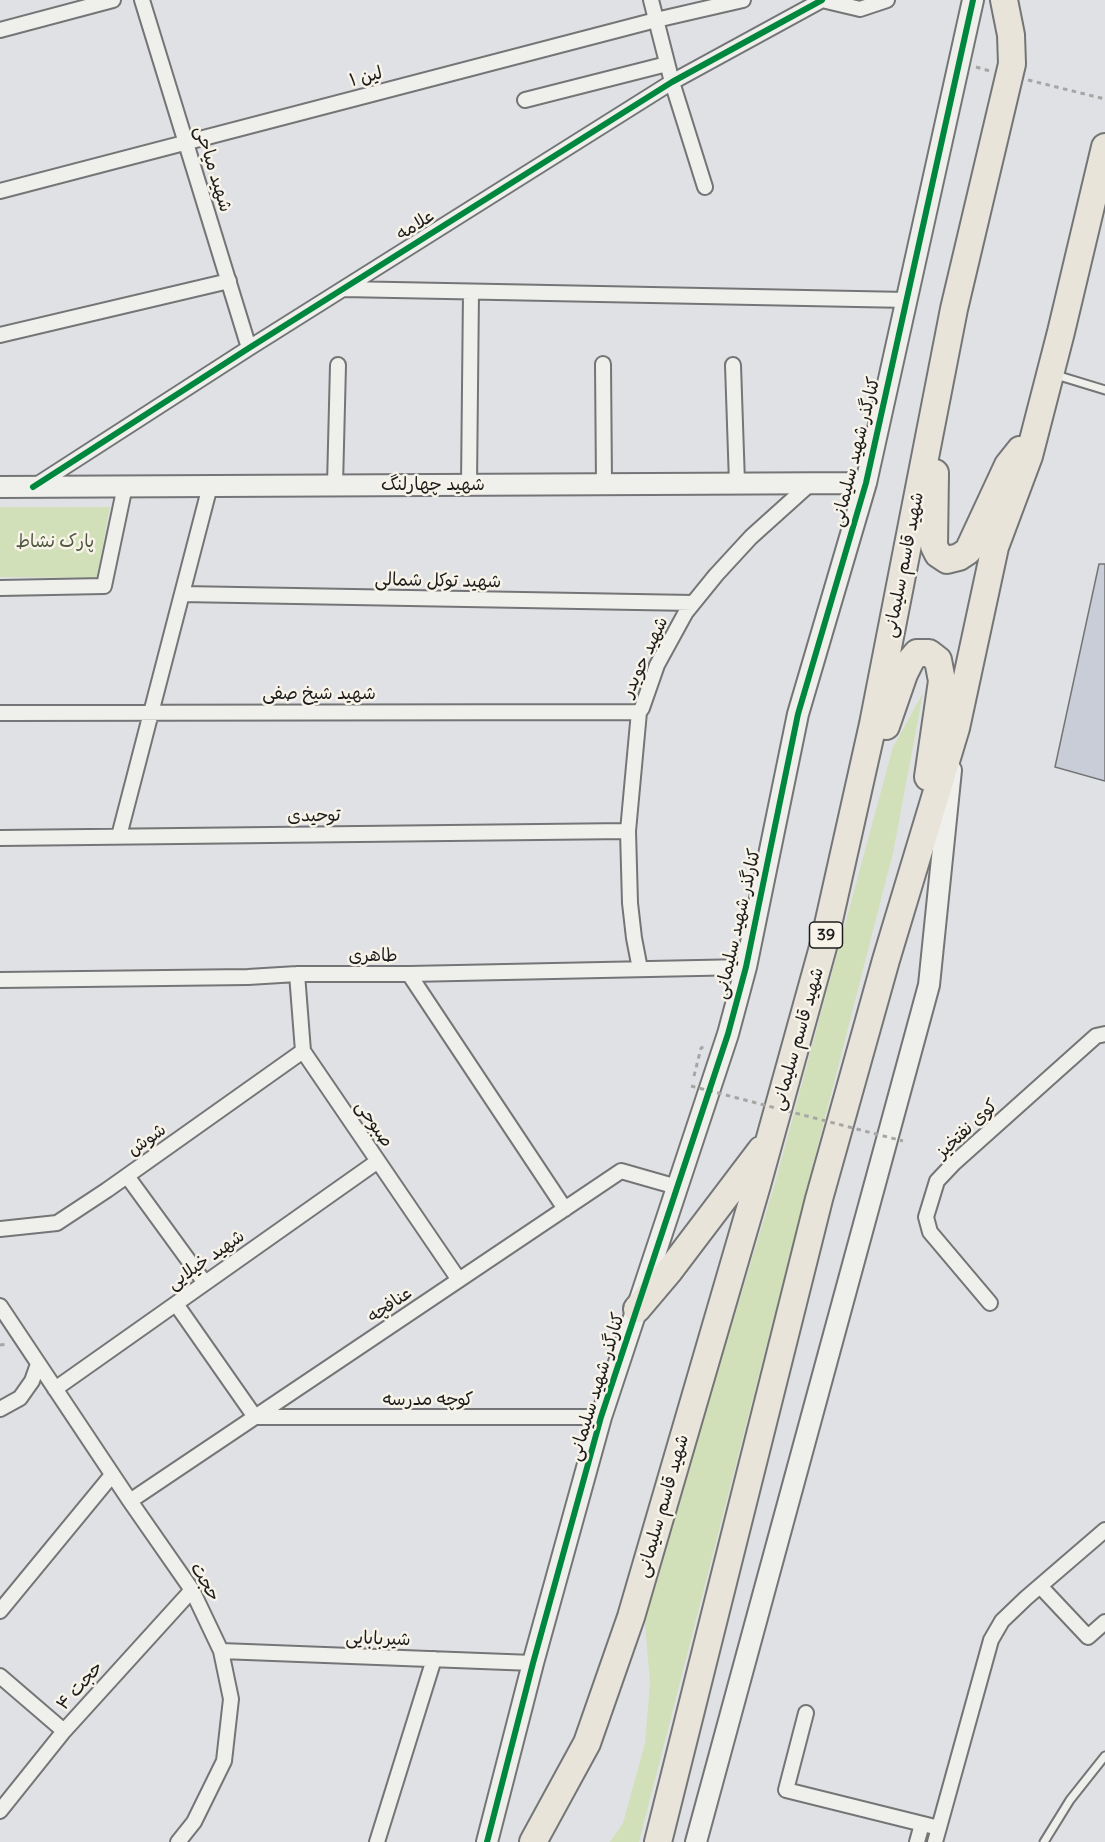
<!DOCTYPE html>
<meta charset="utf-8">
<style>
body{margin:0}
canvas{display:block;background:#e0e1e4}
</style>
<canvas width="1105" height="1842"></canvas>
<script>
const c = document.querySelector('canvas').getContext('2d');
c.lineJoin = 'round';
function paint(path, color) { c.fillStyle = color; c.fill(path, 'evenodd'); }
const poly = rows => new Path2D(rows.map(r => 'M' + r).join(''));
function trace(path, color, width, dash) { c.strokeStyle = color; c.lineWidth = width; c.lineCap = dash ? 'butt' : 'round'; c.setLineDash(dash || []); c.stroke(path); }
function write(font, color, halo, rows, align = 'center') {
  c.font = font + ' Delius,"Playpen Sans Arabic",sans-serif'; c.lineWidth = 5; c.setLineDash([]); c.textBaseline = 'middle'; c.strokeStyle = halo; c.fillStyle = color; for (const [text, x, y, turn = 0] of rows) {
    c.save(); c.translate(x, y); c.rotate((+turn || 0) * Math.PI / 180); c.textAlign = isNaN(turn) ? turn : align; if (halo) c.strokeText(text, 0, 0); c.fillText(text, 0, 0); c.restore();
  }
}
paint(poly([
 [0,507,110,507,97,578,0,577],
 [923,693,893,853,639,1842,610,1842,623,1823,645,1743,650,1682,644,1613,775,1183,893,747]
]), '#d2e0b9');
const building = poly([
 [1099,564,1105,564,1105,781,1055,767,1099,564]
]);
paint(building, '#c9cdd7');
trace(building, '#747576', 1.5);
const lane = poly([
 [1056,375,1105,390],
 [1044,1842,1070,1800,1105,1756]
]);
const street = poly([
 [142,0,249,348],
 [651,0,672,82,705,187],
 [822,0,860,9,887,0],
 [0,30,113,0],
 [525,100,667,64],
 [0,191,656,20,743,0],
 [343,289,908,300],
 [0,335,229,281],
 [603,364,604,484],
 [733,365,737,483],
 [469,484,471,292],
 [335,485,338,365],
 [35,486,249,348,672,82,822,0],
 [0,588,104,586,125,486],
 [182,594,693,603],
 [0,713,639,712],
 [119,836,210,486],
 [0,838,628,831],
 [640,969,634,938,630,903,628,831,639,712,642,708,657,665,686,612,716,575,751,537,811,483],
 [297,974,303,1051,459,1280],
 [409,974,565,1209],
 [0,980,248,977,297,974,409,974,746,967],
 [127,1176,205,1283],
 [0,1229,57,1223,107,1190,303,1051],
 [990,1303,930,1232,926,1217,937,1181,954,1163,1096,1036,1105,1034],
 [176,1304,255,1417],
 [0,1306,130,1501,192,1590,221,1651,231,1699,224,1761,194,1822,178,1842],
 [55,1389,378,1161],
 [0,1409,20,1398,32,1381,38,1364],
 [255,1417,601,1417],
 [130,1501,621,1171,677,1187],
 [1040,1586,1088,1637,1105,1622],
 [0,1611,112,1475],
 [221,1651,533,1663],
 [0,1676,64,1731],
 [806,1713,786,1790,939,1828],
 [0,1811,64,1731,192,1590],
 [377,1842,434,1659],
 [917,1842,922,1824],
 [935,1842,991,1640,1002,1621,1026,1598,1105,1530]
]);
const secondary = poly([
 [0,487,866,483],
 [487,1842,533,1663,601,1417,728,1034,746,967,798,714,866,483,973,0],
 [696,1842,929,985,951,770]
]);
const highway = poly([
 [935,473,934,546,938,554,947,560,959,557,968,551,1008,465,1020,450],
 [886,726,904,674,911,660,917,653,929,653,938,660,942,681,928,777],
 [637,1309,670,1270,761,1150],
 [533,1842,587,1743,631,1617,757,1185,823,947,873,724,954,309,1012,64,1011,35,1004,0],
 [658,1842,819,1199,886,960,956,728,995,547,1029,456,1061,332,1105,147]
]);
trace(lane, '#747576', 11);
trace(street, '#747576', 18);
trace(secondary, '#747576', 24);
trace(highway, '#747576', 30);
trace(poly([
 [976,67,990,71],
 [1028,80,1105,99],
 [694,1076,701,1048,707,1045],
 [0,1345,8,1344]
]), '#a6a6a4', 3, [4.5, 4.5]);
trace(lane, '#efefec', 7);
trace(street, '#efefec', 14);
trace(secondary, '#efefec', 20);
trace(highway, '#e8e4d9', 26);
trace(poly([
 [691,1086,903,1141]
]), '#a6a6a4', 3, [4.5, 4.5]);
trace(poly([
 [33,487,249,348,672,82,822,0],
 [487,1842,533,1663,601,1417,728,1034,746,967,798,714,866,483,973,0]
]), '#00873e', 6);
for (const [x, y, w] of [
 [826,935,33]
]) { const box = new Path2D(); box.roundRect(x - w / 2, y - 13, w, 26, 4.5); c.fillStyle = '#f7f3e8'; c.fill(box); trace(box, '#1c1c1c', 1.5); }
write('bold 16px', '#1c1c1c', null, [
 ["39",826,935]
]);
write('18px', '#1c1c1c', '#f7f3e8', [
 ["لین ۱",366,77,-15],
 ["شهید میاحی",213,169,73],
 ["علامه",416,225,-32],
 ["کنارگذر شهید سلیمانی",856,452,-76],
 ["شهید چهارلنگ",433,485],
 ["شهید قاسم سلیمانی",904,565,-79],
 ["شهید توکل شمالی",438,581,1],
 ["شهید حویدر",645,657,-65],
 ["شهید شیخ صفی",319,694],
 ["توحیدی",314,816,-1],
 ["کنارگذر شهید سلیمانی",738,924,-77],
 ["طاهری",373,956],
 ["شهید قاسم سلیمانی",798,1039,-74],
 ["صبوحی",374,1124,56],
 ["کوی نفتخیز",967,1129,-43],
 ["شوش",147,1140,-35],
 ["شهید خیلایی",206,1260,-35],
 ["عنافچه",390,1305,-34],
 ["کنارگذر شهید سلیمانی",597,1387,-73],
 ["کوچه مدرسه",428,1400],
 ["شهید قاسم سلیمانی",663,1506,-74],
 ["حجت",205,1582,60],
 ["شیربابایی",378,1639,2],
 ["حجت ۴",80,1686,-48]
]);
write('18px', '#4f5641', '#f7f3e8', [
 ["پارک نشاط",55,542]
]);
</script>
